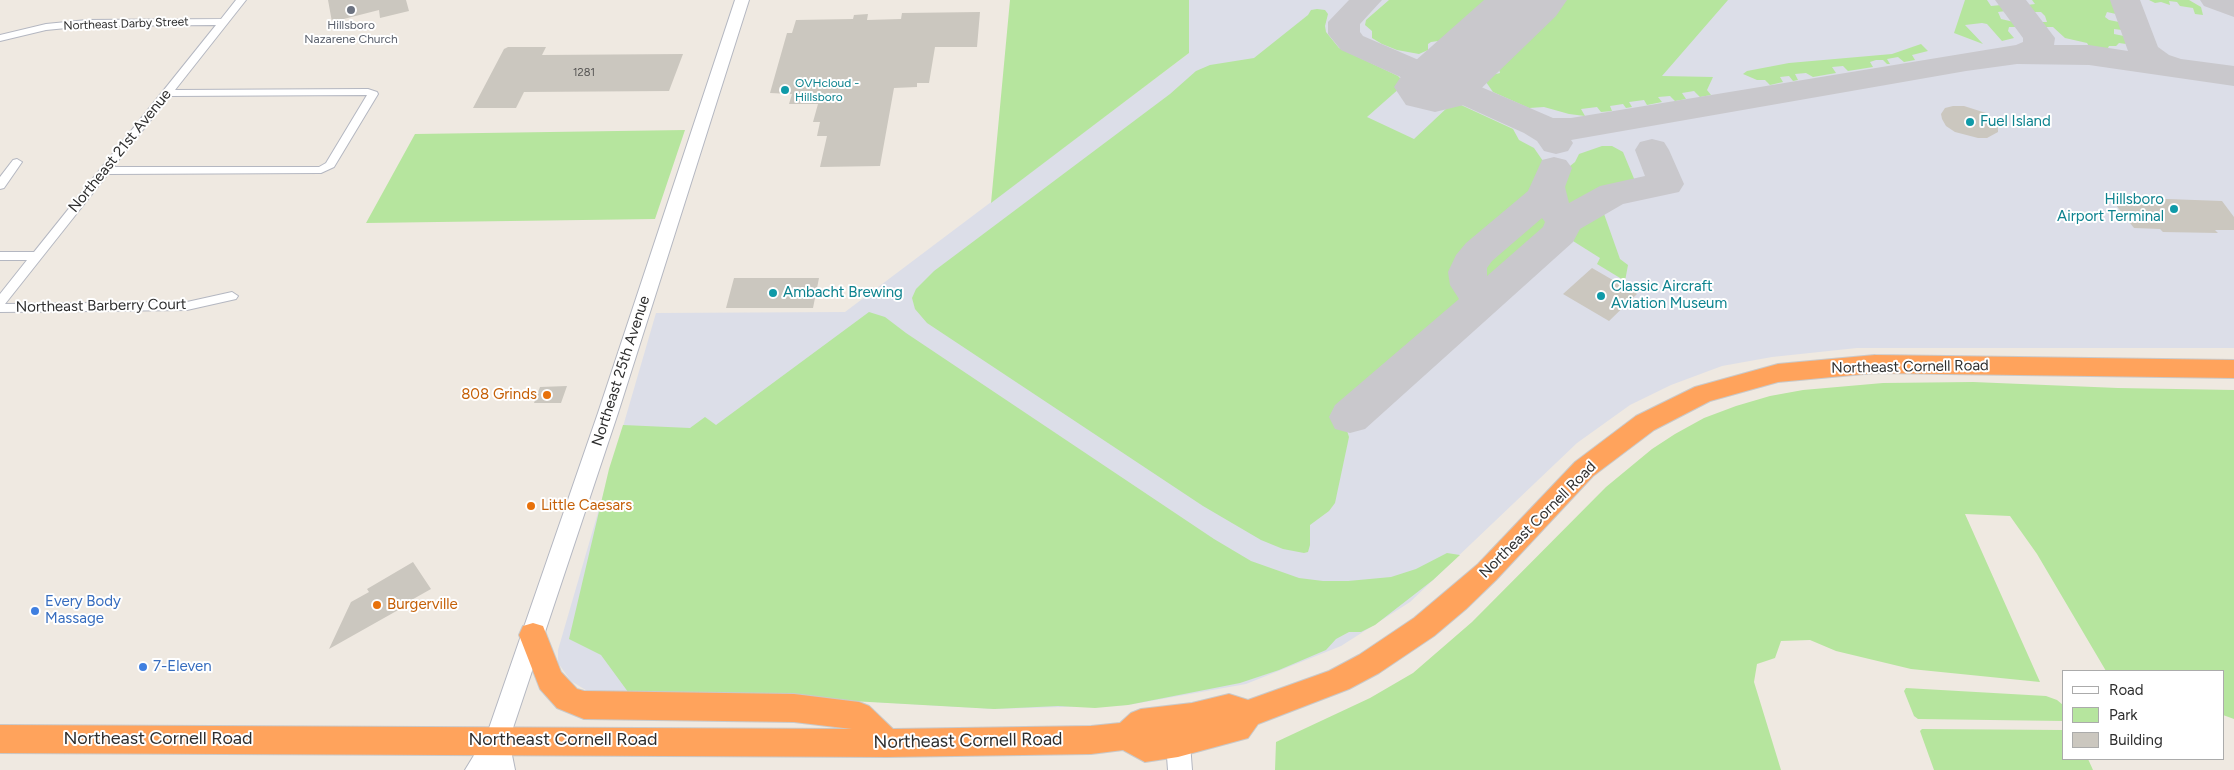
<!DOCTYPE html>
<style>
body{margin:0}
#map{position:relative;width:2234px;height:770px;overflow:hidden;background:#efe9e1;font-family:Figtree,sans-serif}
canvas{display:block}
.legend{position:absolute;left:2062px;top:670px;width:162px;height:90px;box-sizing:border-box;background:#fff;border:1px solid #ababab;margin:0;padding:6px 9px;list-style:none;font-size:15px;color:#2e2e2e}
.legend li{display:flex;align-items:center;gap:10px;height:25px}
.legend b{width:25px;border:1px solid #ababab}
</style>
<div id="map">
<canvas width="2234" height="770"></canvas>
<ul class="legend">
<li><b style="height:6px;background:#fff"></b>Road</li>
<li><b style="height:14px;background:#b6e59e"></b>Park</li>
<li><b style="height:14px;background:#cbc7bf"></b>Building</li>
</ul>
</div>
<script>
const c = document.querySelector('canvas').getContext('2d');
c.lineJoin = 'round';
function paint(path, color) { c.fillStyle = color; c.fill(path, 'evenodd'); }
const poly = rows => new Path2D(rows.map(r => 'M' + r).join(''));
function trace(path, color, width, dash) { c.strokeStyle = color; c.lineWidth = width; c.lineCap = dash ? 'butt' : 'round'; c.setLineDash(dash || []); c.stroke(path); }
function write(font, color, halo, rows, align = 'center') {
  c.font = font + ' Figtree,sans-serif'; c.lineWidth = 4; c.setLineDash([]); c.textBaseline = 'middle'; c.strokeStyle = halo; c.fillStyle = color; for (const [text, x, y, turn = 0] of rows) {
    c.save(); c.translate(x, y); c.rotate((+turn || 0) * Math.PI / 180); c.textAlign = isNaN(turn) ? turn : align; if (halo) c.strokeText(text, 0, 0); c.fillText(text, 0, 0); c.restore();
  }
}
paint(poly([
 [1189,0,2234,0,2234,348,1857,348,1772,357,1722,366,1671,385,1630,405,1577,443,1410,602,1341,646,1246,684,1128,705,994,709,806,698,589,692,571,681,558,663,558,650,656,313,845,312,1189,53]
]), '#dcdee8');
paint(poly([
 [1010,0,1189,0,1189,53,991,203],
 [1389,0,1495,0,1445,40,1431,42,1428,44,1428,50,1419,54,1397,50,1382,44,1372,38,1372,31,1365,25,1366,20],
 [1561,0,1728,0,1662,76,1713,77,1707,90,1711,95,1700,97,1694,91,1682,93,1686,99,1675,101,1670,96,1658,97,1662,102,1647,105,1644,100,1629,102,1632,107,1626,108,1623,104,1610,106,1612,111,1601,112,1597,107,1581,109,1585,116,1569,114,1544,107,1529,108,1493,92,1486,82,1488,76,1500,73,1497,60],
 [1965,0,1987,0,1991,6,2001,5,2006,11,1998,12,2001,19,2014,22,2018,27,2009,27,2008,31,2014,38,2002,41,1987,24,1982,23,1965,25,1983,44,1954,33],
 [2032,0,2111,0,2116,14,2107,12,2105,17,2109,20,2119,22,2122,30,2114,29,2114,34,2124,36,2126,44,2119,43,2116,46,2109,46,2107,50,2090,48,2087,43,2065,38,2053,27,2044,27,2040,22,2047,22,2045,16,2041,12,2033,12,2027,5,2035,4],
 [2149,0,2189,0,2201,7,2203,15,2195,14,2193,8,2180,6,2177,2,2169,1,2170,5,2161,2,2155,3],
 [1317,9,1325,10,1328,14,1325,26,1326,32,1339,48,1398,76,1402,80,1401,87,1367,117,1414,139,1449,106,1461,105,1513,129,1519,140,1534,148,1543,161,1542,178,1535,197,1464,255,1459,267,1462,297,1459,303,1379,368,1350,396,1341,412,1349,437,1335,503,1329,511,1310,525,1310,545,1308,552,1304,553,1283,549,1261,540,1203,506,927,323,915,309,912,298,916,289,934,271,1170,94,1196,71,1210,65,1254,58,1308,15,1311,10],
 [1921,44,1928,51,1912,55,1915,60,1904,62,1898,57,1887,59,1890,64,1887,64,1883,60,1876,60,1870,62,1873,67,1848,71,1843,66,1832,67,1836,73,1813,77,1806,73,1795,74,1798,80,1793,81,1789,76,1780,77,1783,82,1770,85,1765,80,1757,80,1743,74,1747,71,1789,63,1892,54],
 [685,130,655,219,366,223,415,134],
 [1602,146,1612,146,1623,152,1635,181,1605,188,1571,207,1567,207,1559,196,1558,192,1564,171,1575,162,1579,154],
 [1602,208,1605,208,1603,211,1620,259,1628,265,1625,281,1597,264,1600,258,1573,241,1571,236,1575,226],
 [1542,209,1548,218,1547,228,1479,287,1475,273,1480,262],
 [869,312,885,317,906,333,1214,539,1251,561,1299,578,1323,581,1348,581,1391,577,1416,569,1447,553,1460,555,1433,580,1375,625,1361,632,1349,632,1336,639,1326,650,1279,670,1240,683,1128,705,1095,708,1058,706,994,709,834,700,631,696,601,655,569,639,609,469,623,425,690,428,705,417,716,425],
 [1973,382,2118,388,2234,390,2234,719,2223,715,2223,671,2106,671,2037,554,2010,516,1965,514,2040,682,1911,669,1836,651,1810,640,1781,641,1775,658,1757,664,1754,682,1781,770,1275,770,1276,742,1370,698,1413,673,1472,622,1606,487,1652,449,1675,434,1704,418,1736,406,1770,396,1803,390,1883,383],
 [1906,688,2046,696,2057,700,2063,705,2063,721,1918,719,1914,716,1904,691],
 [1922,729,2063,730,2063,759,2088,759,2093,770,1934,770,1920,731]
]), '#b6e59e');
paint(poly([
 [1349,0,1382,0,1360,24,1360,32,1363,36,1553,118,1571,118,2016,45,2023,42,2023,38,1995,0,2026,0,2055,38,2054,45,2089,45,2128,51,2110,0,2140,0,2158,47,2169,55,2181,59,2234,66,2234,86,2089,65,2017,64,1966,71,1571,140,1573,143,1568,151,1556,154,1544,151,1537,141,1524,133,1341,50,1328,34,1328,22,1349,0],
 [2200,0,2234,0,2234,17,2204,6,2200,0],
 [1652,139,1664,142,1669,150,1684,184,1679,192,1623,204,1580,229,1573,242,1365,429,1350,433,1335,429,1329,417,1335,405,1459,299,1450,285,1448,272,1456,255,1466,243,1528,191,1542,160,1554,157,1566,160,1572,168,1565,187,1569,203,1600,186,1645,176,1635,150,1640,142,1652,139],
 [1542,218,1545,222,1543,227,1487,276,1487,268,1492,261,1542,218]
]), '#c9c8cc');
paint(poly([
 [1484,0,1567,0,1556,16,1464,105,1435,112,1406,105,1394,87,1406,69,1484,0]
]), '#c9c8cc');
paint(poly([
 [328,0,406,0,409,11,380,18,379,10,332,22],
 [980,12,977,47,935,47,929,83,917,83,917,87,894,88,880,166,820,167,827,136,817,136,820,122,813,122,818,104,789,104,792,94,770,93,787,33,792,33,796,20,853,19,854,15,868,14,867,20,901,19,902,13],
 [508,47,546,47,542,55,683,54,669,91,524,92,516,108,473,108,504,49],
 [1953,106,1964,106,1986,113,1994,119,1998,126,1998,132,1987,138,1978,138,1955,132,1946,126,1942,119,1941,114,1945,108],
 [2140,198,2222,201,2234,217,2234,230,2215,230,2218,233,2163,232,2160,229,2134,228,2112,200,2142,200],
 [1592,268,1637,294,1609,321,1563,294],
 [734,278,819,278,813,308,726,308],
 [567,386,561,403,534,403,540,387],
 [413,562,431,589,399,607,400,609,329,649,351,602,369,592,367,589]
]), '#cbc7bf');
const street = poly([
 [236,0,246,0,175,90,368,89,377,92,378,94,334,167,321,173,108,174,5,304,187,302,232,292,238,296,236,299,187,310,0,312,0,294,27,260,0,260,0,252,34,252,216,25,87,26,46,30,0,41,0,35,46,24,87,20,221,19,236,0],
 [367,95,326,163,319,167,113,167,170,96,367,95],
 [17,159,22,162,4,188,0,189,0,177,13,160,17,159]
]);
const secondary = poly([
 [735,0,749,0,618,413,509,740,515,770,465,770,487,734,598,413,735,0],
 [1178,732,1186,735,1190,743,1192,770,1168,770,1166,743,1170,735,1178,732]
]);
const highway = poly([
 [1875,355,2234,360,2234,378,1875,373,1778,382,1710,401,1654,430,1593,476,1496,580,1466,609,1434,636,1379,673,1349,689,1258,724,1248,738,1178,757,1145,762,1123,750,1091,754,887,757,0,753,0,725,852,729,794,722,584,719,557,708,540,689,519,635,523,626,533,623,543,626,561,672,577,689,584,691,794,694,859,702,869,706,893,729,1091,726,1120,723,1131,713,1141,709,1192,703,1229,694,1248,700,1329,671,1359,655,1414,618,1478,564,1575,462,1636,416,1695,387,1778,364,1875,355]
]);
trace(street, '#b4b7c1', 2);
trace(secondary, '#b4b7c1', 2);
trace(highway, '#c9c9c9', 2);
paint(street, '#fff');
paint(secondary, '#fff');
paint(highway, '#ffa35c');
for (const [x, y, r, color] of [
 [351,10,5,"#6b7280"],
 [785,90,5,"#0f9aa8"],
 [1970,122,5,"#0f9aa8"],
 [2174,209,5,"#0f9aa8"],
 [773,293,5,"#0f9aa8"],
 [1601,296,5,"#0f9aa8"],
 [547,395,5,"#e8710a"],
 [531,506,5,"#e8710a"],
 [377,605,5,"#e8710a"],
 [35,611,5,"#3f7fe0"],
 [143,667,5,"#3f7fe0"]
]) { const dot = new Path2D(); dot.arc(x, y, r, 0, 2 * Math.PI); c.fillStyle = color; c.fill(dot); trace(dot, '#fff', 2); }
write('11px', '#555452', null, [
 ["1281",584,73]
]);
write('12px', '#2e2e2e', '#fff', [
 ["Northeast Darby Street",126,24,-2]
]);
write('12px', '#5b616d', '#fff', [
 ["Hillsboro",351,25],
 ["Nazarene Church",351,39]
]);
write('12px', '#0d838f', '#fff', [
 ["OVHcloud -",795,83],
 ["Hillsboro",795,97]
], 'left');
write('15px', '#0d838f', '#fff', [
 ["Fuel Island",1980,122],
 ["Hillsboro",2164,200,"right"],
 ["Airport Terminal",2164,217,"right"],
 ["Classic Aircraft",1611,287],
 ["Aviation Museum",1611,304],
 ["Ambacht Brewing",783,293]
], 'left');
write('15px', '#2e2e2e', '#fff', [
 ["Northeast 21st Avenue",120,151,-51],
 ["Northeast Barberry Court",101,306,-1],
 ["Northeast Cornell Road",1910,367,-1],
 ["Northeast 25th Avenue",621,371,-72],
 ["Northeast Cornell Road",1538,520,-45]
]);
write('15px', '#c56008', '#fff', [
 ["808 Grinds",537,395,"right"],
 ["Little Caesars",541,506],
 ["Burgerville",387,605]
], 'left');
write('15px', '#366cbe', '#fff', [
 ["Every Body",45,602],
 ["Massage",45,619],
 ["7-Eleven",153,667]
], 'left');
write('18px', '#2e2e2e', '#fff', [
 ["Northeast Cornell Road",158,739],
 ["Northeast Cornell Road",563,740],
 ["Northeast Cornell Road",968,741,-1]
]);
</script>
